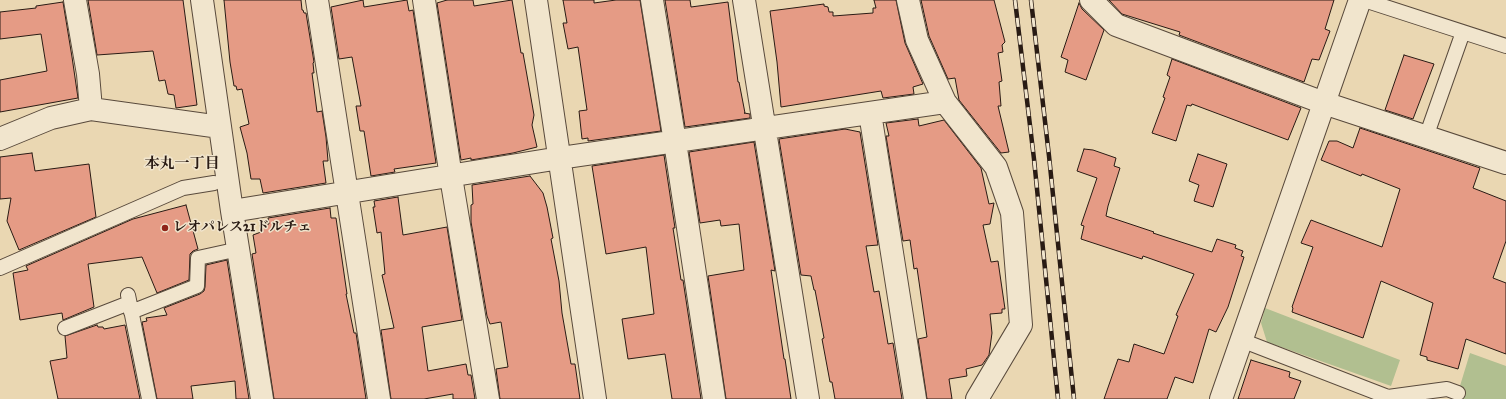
<!DOCTYPE html>
<meta charset="utf-8">
<style>
body{margin:0}
canvas{display:block;background:#ead7b2}
</style>
<canvas width="1506" height="399"></canvas>
<script>
const c = document.querySelector('canvas').getContext('2d');
c.lineJoin = 'round';
function paint(path, color) { c.fillStyle = color; c.fill(path, 'evenodd'); }
const poly = rows => new Path2D(rows.map(r => 'M' + r).join(''));
function trace(path, color, width, dash) { c.strokeStyle = color; c.lineWidth = width; c.lineCap = dash ? 'butt' : 'round'; c.setLineDash(dash || []); c.stroke(path); }
function write(font, color, halo, rows, align = 'center') {
  c.font = font + ' "IM FELL Great Primer","Noto Serif JP",serif'; c.lineWidth = 3; c.setLineDash([]); c.textBaseline = 'middle'; c.strokeStyle = halo; c.fillStyle = color; for (const [text, x, y, turn = 0] of rows) {
    c.save(); c.translate(x, y); c.rotate((+turn || 0) * Math.PI / 180); c.textAlign = isNaN(turn) ? turn : align; if (halo) c.strokeText(text, 0, 0); c.fillText(text, 0, 0); c.restore();
  }
}
paint(poly([
 [1265,308,1400,360,1391,386,1267,342,1261,323],
 [1470,353,1506,366,1506,399,1456,399]
]), '#b1bf90');
const building = poly([
 [88,0,183,0,197,105,176,108,174,95,168,94,165,80,159,81,153,51,97,55,88,0],
 [224,0,301,0,302,10,303,10,304,13,306,13,314,62,313,63,314,73,312,73,317,112,322,111,326,137,328,161,323,161,326,183,263,193,260,179,251,179,247,153,240,127,249,124,242,89,237,90,236,86,234,86,230,62,224,0],
 [363,0,364,7,407,0,409,11,413,10,436,163,394,169,395,172,371,176,364,131,360,131,356,106,361,106,352,57,339,59,331,7,363,0],
 [447,0,473,0,474,6,512,0,521,53,523,53,534,115,532,125,537,147,513,153,471,160,471,158,461,160,437,3,447,0],
 [563,0,594,0,594,3,616,0,640,0,661,131,588,141,588,138,582,139,579,111,587,110,578,47,568,49,563,23,567,23,563,0],
 [665,0,690,0,691,7,728,2,738,82,739,82,745,113,744,113,750,114,750,118,685,127,665,0],
 [874,0,896,0,905,43,923,84,913,87,914,94,883,98,881,91,781,107,777,62,770,11,824,4,824,6,828,7,829,12,833,12,833,16,873,13,873,8,876,8,874,0],
 [921,0,994,0,1005,42,1002,45,1003,52,998,53,1002,81,999,82,1001,106,998,106,1009,152,1001,153,959,100,955,78,948,79,929,36,921,0],
 [1109,0,1334,0,1325,29,1330,31,1319,60,1312,59,1304,82,1179,35,1180,32,1122,14,1109,0],
 [63,2,72,57,78,98,0,112,0,80,47,71,41,34,0,39,0,12,36,8,36,6,63,2],
 [1079,3,1082,9,1104,30,1086,80,1065,72,1068,60,1061,57,1079,3],
 [1404,55,1434,64,1413,119,1385,110,1404,55],
 [1172,59,1301,108,1288,140,1192,104,1191,106,1187,105,1176,141,1152,133,1165,98,1163,97,1170,77,1167,75,1172,59],
 [918,119,919,126,944,120,981,168,989,204,994,203,990,224,983,225,991,262,998,261,1005,309,1002,309,1002,313,990,314,992,333,989,355,982,365,966,369,967,376,949,379,952,399,927,399,918,339,927,337,917,268,914,269,910,240,903,241,886,136,889,136,886,123,918,119],
 [1360,128,1480,168,1473,188,1506,201,1506,241,1493,278,1506,283,1506,354,1466,339,1458,369,1427,360,1427,357,1420,355,1433,303,1381,281,1363,338,1292,312,1293,308,1292,307,1313,247,1301,243,1311,220,1382,247,1400,189,1362,174,1361,176,1321,160,1329,141,1337,141,1353,148,1360,128],
 [845,129,860,132,878,245,866,246,874,292,879,291,888,344,893,343,902,399,835,399,832,382,830,382,822,339,824,338,815,290,814,290,811,276,801,275,779,139,845,129],
 [754,142,775,271,771,270,784,359,785,359,791,399,726,399,708,276,744,270,739,224,721,226,720,220,700,223,689,152,754,142],
 [1084,149,1093,150,1116,158,1114,166,1120,168,1108,206,1106,216,1154,232,1153,233,1212,252,1217,239,1236,245,1235,248,1243,251,1241,256,1244,257,1228,307,1216,332,1209,329,1193,383,1175,377,1167,399,1104,399,1118,359,1129,362,1134,344,1164,354,1178,316,1176,315,1194,274,1143,256,1142,259,1081,239,1084,226,1081,225,1097,178,1077,171,1084,149],
 [32,153,35,171,89,164,96,217,19,250,7,221,11,198,0,199,0,157,32,153],
 [1198,154,1227,164,1213,207,1194,201,1199,185,1189,181,1198,154],
 [664,155,675,228,673,228,681,280,683,280,701,399,672,399,665,354,628,359,622,319,654,314,646,247,606,254,592,166,664,155],
 [530,176,543,193,547,207,553,238,551,239,559,281,562,313,571,364,575,364,580,399,500,399,496,369,508,367,501,322,490,324,487,316,471,222,471,205,473,204,472,185,530,176],
 [398,197,403,235,447,227,462,320,422,327,428,371,466,364,468,375,471,375,475,399,453,399,453,394,424,399,391,399,381,330,394,328,382,275,385,274,381,232,377,233,373,207,375,207,374,201,398,197],
 [186,205,198,249,193,251,190,254,189,280,157,293,142,257,88,264,94,307,63,320,62,313,20,320,13,273,28,270,26,266,133,219,186,205],
 [330,208,331,218,336,218,347,294,346,294,354,333,356,333,366,399,274,399,252,254,256,253,253,235,261,232,260,225,269,224,268,218,330,208],
 [227,260,249,399,236,399,235,381,191,386,193,399,157,399,142,322,147,321,146,318,167,315,164,308,200,294,204,291,205,287,206,265,227,260],
 [97,325,98,327,103,327,104,329,125,325,140,399,58,399,50,361,67,358,65,336,97,325],
 [1251,360,1290,372,1289,377,1301,381,1294,399,1238,399,1251,360]
]);
paint(building, '#e59b85');
trace(building, '#291b14', 1);
const service = poly([
 [1364,0,1506,46],
 [1426,137,1463,32],
 [0,268,183,188,214,183],
 [128,295,149,399],
 [131,312,197,286,198,258,239,249],
 [65,328,129,303],
 [1241,340,1388,397,1447,389,1458,393]
]);
const minor = poly([
 [202,0,232,211,262,399],
 [317,0,379,399],
 [424,0,451,177,488,399],
 [536,0,595,399],
 [652,0,675,142,714,399],
 [744,0,808,399],
 [908,0,917,40,945,102,996,167,1012,213,1021,325,977,399],
 [1091,0,1116,25,1324,103,1506,163],
 [91,109,220,127],
 [870,113,915,399],
 [0,139,51,118,91,109,88,74,75,0],
 [232,211,560,158,945,102]
]);
const tertiary = poly([
 [1221,399,1360,0]
]);
trace(service, '#594a3c', 16);
trace(minor, '#594a3c', 24);
trace(tertiary, '#594a3c', 24);
trace(service, '#f1e5cd', 14);
trace(minor, '#f1e5cd', 22);
trace(tertiary, '#f1e5cd', 22);
const rail = poly([
 [1015,0,1034,159,1058,399],
 [1031,0,1049,156,1074,399]
]);
trace(rail, '#291b14', 4.5);
trace(rail, '#f1e5cd', 3, [9]);
for (const [x, y, r, color] of [
 [165,228,4,"#8f2418"]
]) { const dot = new Path2D(); dot.arc(x, y, r, 0, 2 * Math.PI); c.fillStyle = color; c.fill(dot); trace(dot, '#f1e5cd', 1.5); }
write('bold 14px', '#291b14', '#f1e5cd', [
 ["レオパレス21ドルチェ",173,228]
], 'left');
write('bold 15px', '#291b14', '#f1e5cd', [
 ["本丸一丁目",182,164]
]);
</script>
